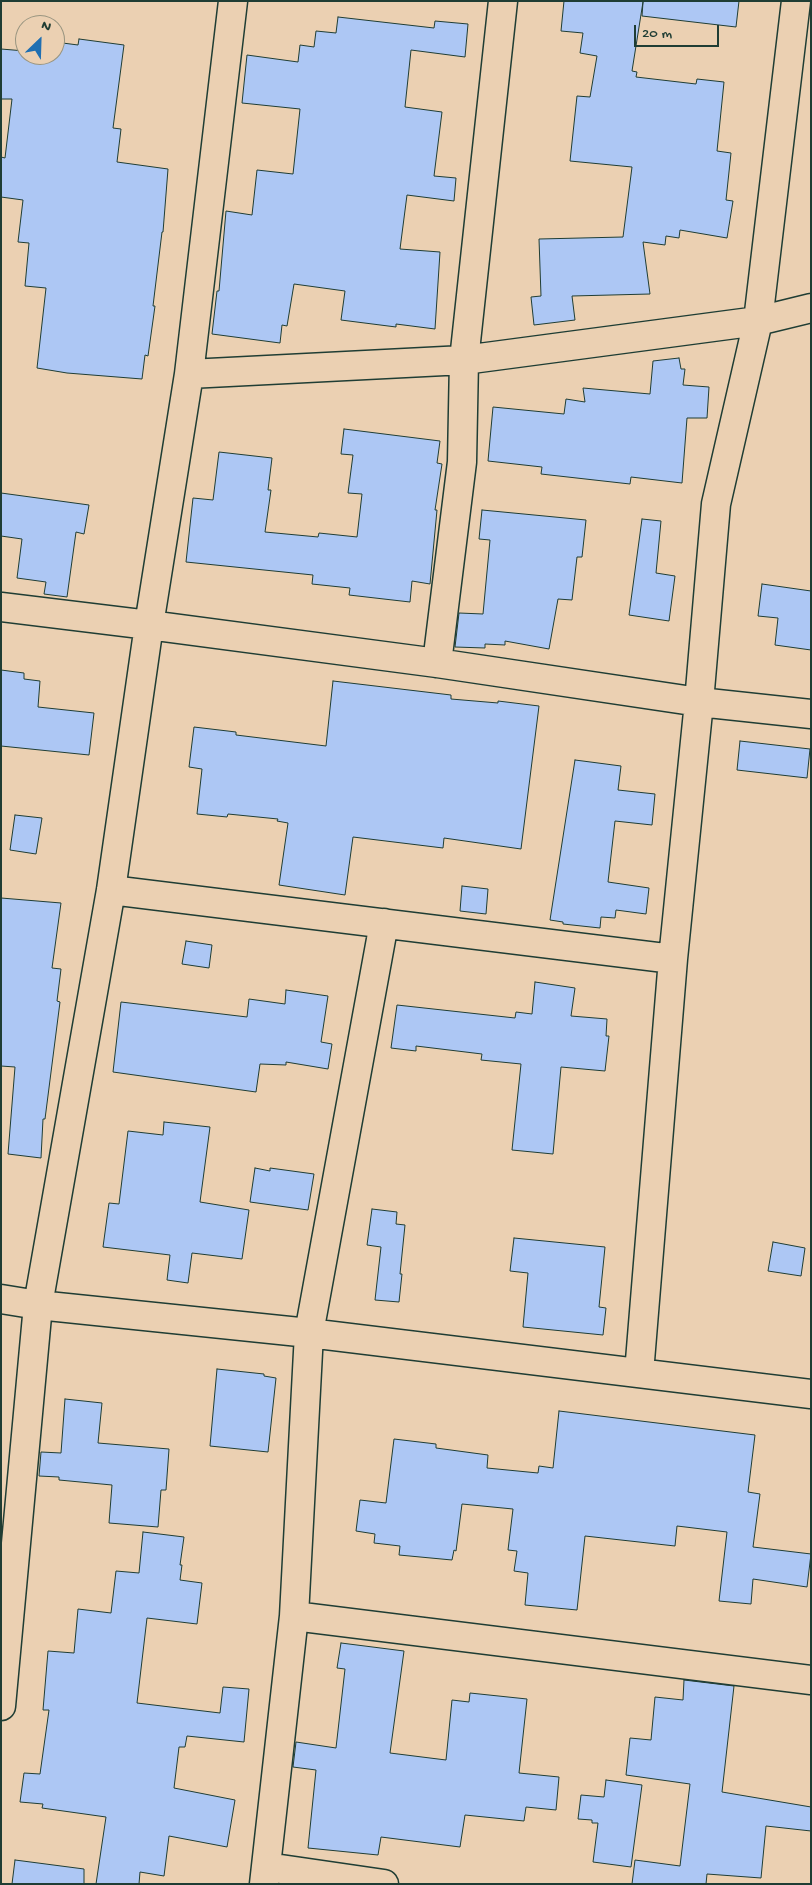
<!DOCTYPE html>
<style>
body{margin:0}
#map{position:relative;width:812px;height:1885px;overflow:hidden;background:#ebd0b2;font-family:"Gochi Hand",sans-serif}
canvas{display:block}
.frame{position:absolute;inset:0;border:2px solid #1f3d34;pointer-events:none}
.north{position:absolute;left:15px;top:15px;width:50px;height:50px;box-sizing:border-box;background:#ebd0b2;border:1px solid #999580;border-radius:50%;rotate:24deg;font-size:14px;font-weight:700;line-height:20px;text-align:center;color:#1f3d34}
.north::after{content:'';display:block;margin:auto;width:18px;height:22px;background:#1f6fb2;clip-path:polygon(50% 0,100% 100%,50% 72%,0 100%)}
.scale{position:absolute;left:634px;top:25px;width:85px;height:22px;box-sizing:border-box;border:2px solid #1f3d34;border-top:0;padding-left:6px;font-size:15px;line-height:18px;white-space:nowrap;color:#1f3d34;-webkit-text-stroke:4px #ebd0b2;paint-order:stroke}
</style>
<div id="map">
<canvas width="812" height="1885"></canvas>
<div class="frame"></div>
<div class="north">N</div>
<div class="scale">20 m</div>
</div>
<script>
const c = document.querySelector('canvas').getContext('2d');
c.lineJoin = 'round';
function paint(path, color) { c.fillStyle = color; c.fill(path, 'evenodd'); }
const poly = rows => new Path2D(rows.map(r => 'M' + r).join(''));
function trace(path, color, width, dash) { c.strokeStyle = color; c.lineWidth = width; c.lineCap = dash ? 'butt' : 'round'; c.setLineDash(dash || []); c.stroke(path); }
const building = poly([
 [564,1,739,1,736,27,642,16,643,2,632,71,637,72,636,77,696,84,697,79,724,82,717,151,731,153,726,200,733,201,727,238,680,230,679,238,666,236,665,245,643,242,650,294,572,296,575,320,534,325,531,297,541,296,539,239,623,237,632,167,570,161,577,96,590,97,597,56,580,53,583,33,561,31,564,1],
 [338,17,434,28,435,21,468,24,465,57,411,50,405,107,442,112,434,176,456,178,454,201,407,195,400,249,440,252,435,329,396,324,396,327,341,320,345,291,294,284,287,326,282,325,280,343,212,334,217,291,219,291,226,211,252,215,257,170,293,174,300,109,242,103,247,55,298,62,300,45,314,47,316,31,336,33,338,17],
 [79,39,124,45,113,128,121,129,117,162,168,169,163,232,162,232,153,306,155,306,148,356,145,355,142,379,67,373,37,368,46,288,25,286,29,243,18,242,23,200,1,197,1,157,5,158,12,99,1,99,1,49,25,51,25,55,55,55,55,42,78,45,79,39],
 [679,358,681,369,685,369,683,385,709,387,707,418,687,418,682,483,631,477,630,484,541,474,542,467,488,461,493,407,564,414,566,399,585,402,583,388,650,394,653,361,679,358],
 [344,429,440,441,437,463,442,464,435,510,437,510,430,584,412,581,410,602,349,595,350,588,312,584,313,575,186,562,193,498,213,500,219,452,272,458,268,490,271,490,265,532,318,537,319,533,357,537,362,494,348,493,353,455,341,454,344,429],
 [1,493,89,505,84,534,76,532,67,597,44,594,46,582,17,578,22,539,1,536,1,493],
 [482,510,586,520,582,557,577,557,572,600,558,599,549,649,505,641,505,645,485,644,485,648,455,647,459,613,483,614,490,540,479,539,482,510],
 [642,519,661,521,656,573,675,576,669,621,629,615,642,519],
 [762,584,811,591,811,650,775,645,778,618,758,616,762,584],
 [1,670,24,673,24,679,40,681,38,707,94,713,89,755,1,746,1,670],
 [333,681,451,695,451,699,498,703,498,701,539,706,521,849,444,838,443,848,353,837,345,895,279,885,288,823,277,821,278,819,228,814,227,817,197,814,202,769,189,767,194,727,236,732,236,735,326,746,333,681],
 [740,741,810,749,807,778,737,770,740,741],
 [575,760,621,766,618,790,655,794,652,825,615,821,608,882,649,888,646,914,616,910,615,918,601,917,600,928,563,924,563,922,550,920,575,760],
 [15,815,42,818,36,854,10,850,15,815],
 [462,886,488,889,486,914,460,911,462,886],
 [1,898,61,903,52,968,61,969,57,1001,60,1002,45,1119,43,1119,41,1158,8,1154,15,1067,1,1066,1,898],
 [186,941,212,945,209,968,182,964,186,941],
 [535,982,575,988,571,1016,607,1019,606,1036,609,1036,605,1071,561,1067,553,1154,512,1150,521,1064,481,1060,482,1054,416,1046,416,1051,391,1048,397,1005,515,1018,516,1012,532,1014,535,982],
 [286,990,328,996,321,1042,332,1044,328,1069,286,1062,286,1065,260,1064,256,1092,113,1072,121,1002,247,1017,249,999,285,1004,286,990],
 [164,1122,210,1127,200,1202,249,1210,242,1259,192,1253,188,1283,167,1280,170,1255,103,1247,109,1203,119,1204,128,1131,163,1135,164,1122],
 [255,1168,270,1171,270,1168,314,1174,308,1210,250,1202,255,1168],
 [372,1209,397,1212,396,1224,405,1225,400,1274,402,1274,399,1302,375,1300,381,1247,367,1245,372,1209],
 [514,1238,605,1247,599,1307,606,1308,603,1335,523,1327,528,1273,510,1271,514,1238],
 [773,1242,805,1248,801,1276,768,1271,773,1242],
 [217,1369,264,1374,264,1376,276,1378,268,1452,210,1446,217,1369],
 [65,1399,102,1403,98,1443,169,1449,166,1490,161,1490,158,1527,109,1523,112,1485,59,1480,59,1477,39,1476,41,1452,61,1453,65,1399],
 [559,1411,755,1435,748,1492,760,1494,753,1547,811,1554,807,1587,753,1579,751,1604,719,1601,727,1532,677,1526,675,1546,585,1536,577,1610,525,1605,528,1573,514,1571,517,1551,508,1550,513,1509,462,1504,456,1551,454,1550,452,1560,399,1555,400,1546,374,1543,375,1534,356,1531,360,1500,386,1503,394,1439,436,1444,436,1448,488,1455,487,1468,538,1473,539,1466,553,1468,559,1411],
 [143,1532,184,1537,180,1565,182,1565,180,1580,202,1583,197,1624,147,1618,137,1703,220,1713,223,1687,249,1689,244,1742,187,1736,185,1747,179,1747,174,1788,235,1800,227,1847,169,1836,164,1876,140,1872,139,1884,96,1884,106,1817,42,1808,43,1804,20,1802,24,1773,40,1774,49,1710,43,1710,48,1651,74,1653,78,1609,111,1613,116,1571,139,1573,143,1532],
 [341,1643,404,1651,390,1753,446,1760,452,1700,469,1702,470,1693,527,1699,519,1773,559,1777,556,1810,526,1807,524,1821,465,1815,460,1847,381,1837,378,1855,308,1848,316,1770,293,1767,296,1742,336,1748,345,1669,337,1668,341,1643],
 [684,1680,734,1686,722,1792,811,1807,811,1831,766,1826,761,1878,707,1874,706,1884,632,1884,635,1860,680,1866,690,1784,626,1775,630,1738,651,1740,655,1697,683,1700,684,1680],
 [606,1780,642,1785,631,1867,593,1862,598,1823,592,1823,592,1820,578,1819,581,1795,604,1797,606,1780],
 [15,1860,84,1869,84,1884,12,1884,15,1860]
]);
paint(building, '#adc7f4');
trace(building, '#1f3d34', 1);
const minor = poly([
 [189,374,464,360,758,321,811,308],
 [1,607,149,625,437,663,699,702,811,714],
 [437,663,462,462,464,360,503,1],
 [111,890,673,959],
 [1,1299,38,1305,309,1333,811,1394],
 [639,1373,673,959,699,702,716,504,758,321,796,1],
 [294,1616,811,1680],
 [1,1706,38,1305,111,890,149,625,189,374,233,1],
 [267,1867,384,1884],
 [264,1884,294,1616,309,1333,384,923]
]);
trace(minor, '#1f3d34', 31);
trace(minor, '#ebd0b2', 28);
</script>
